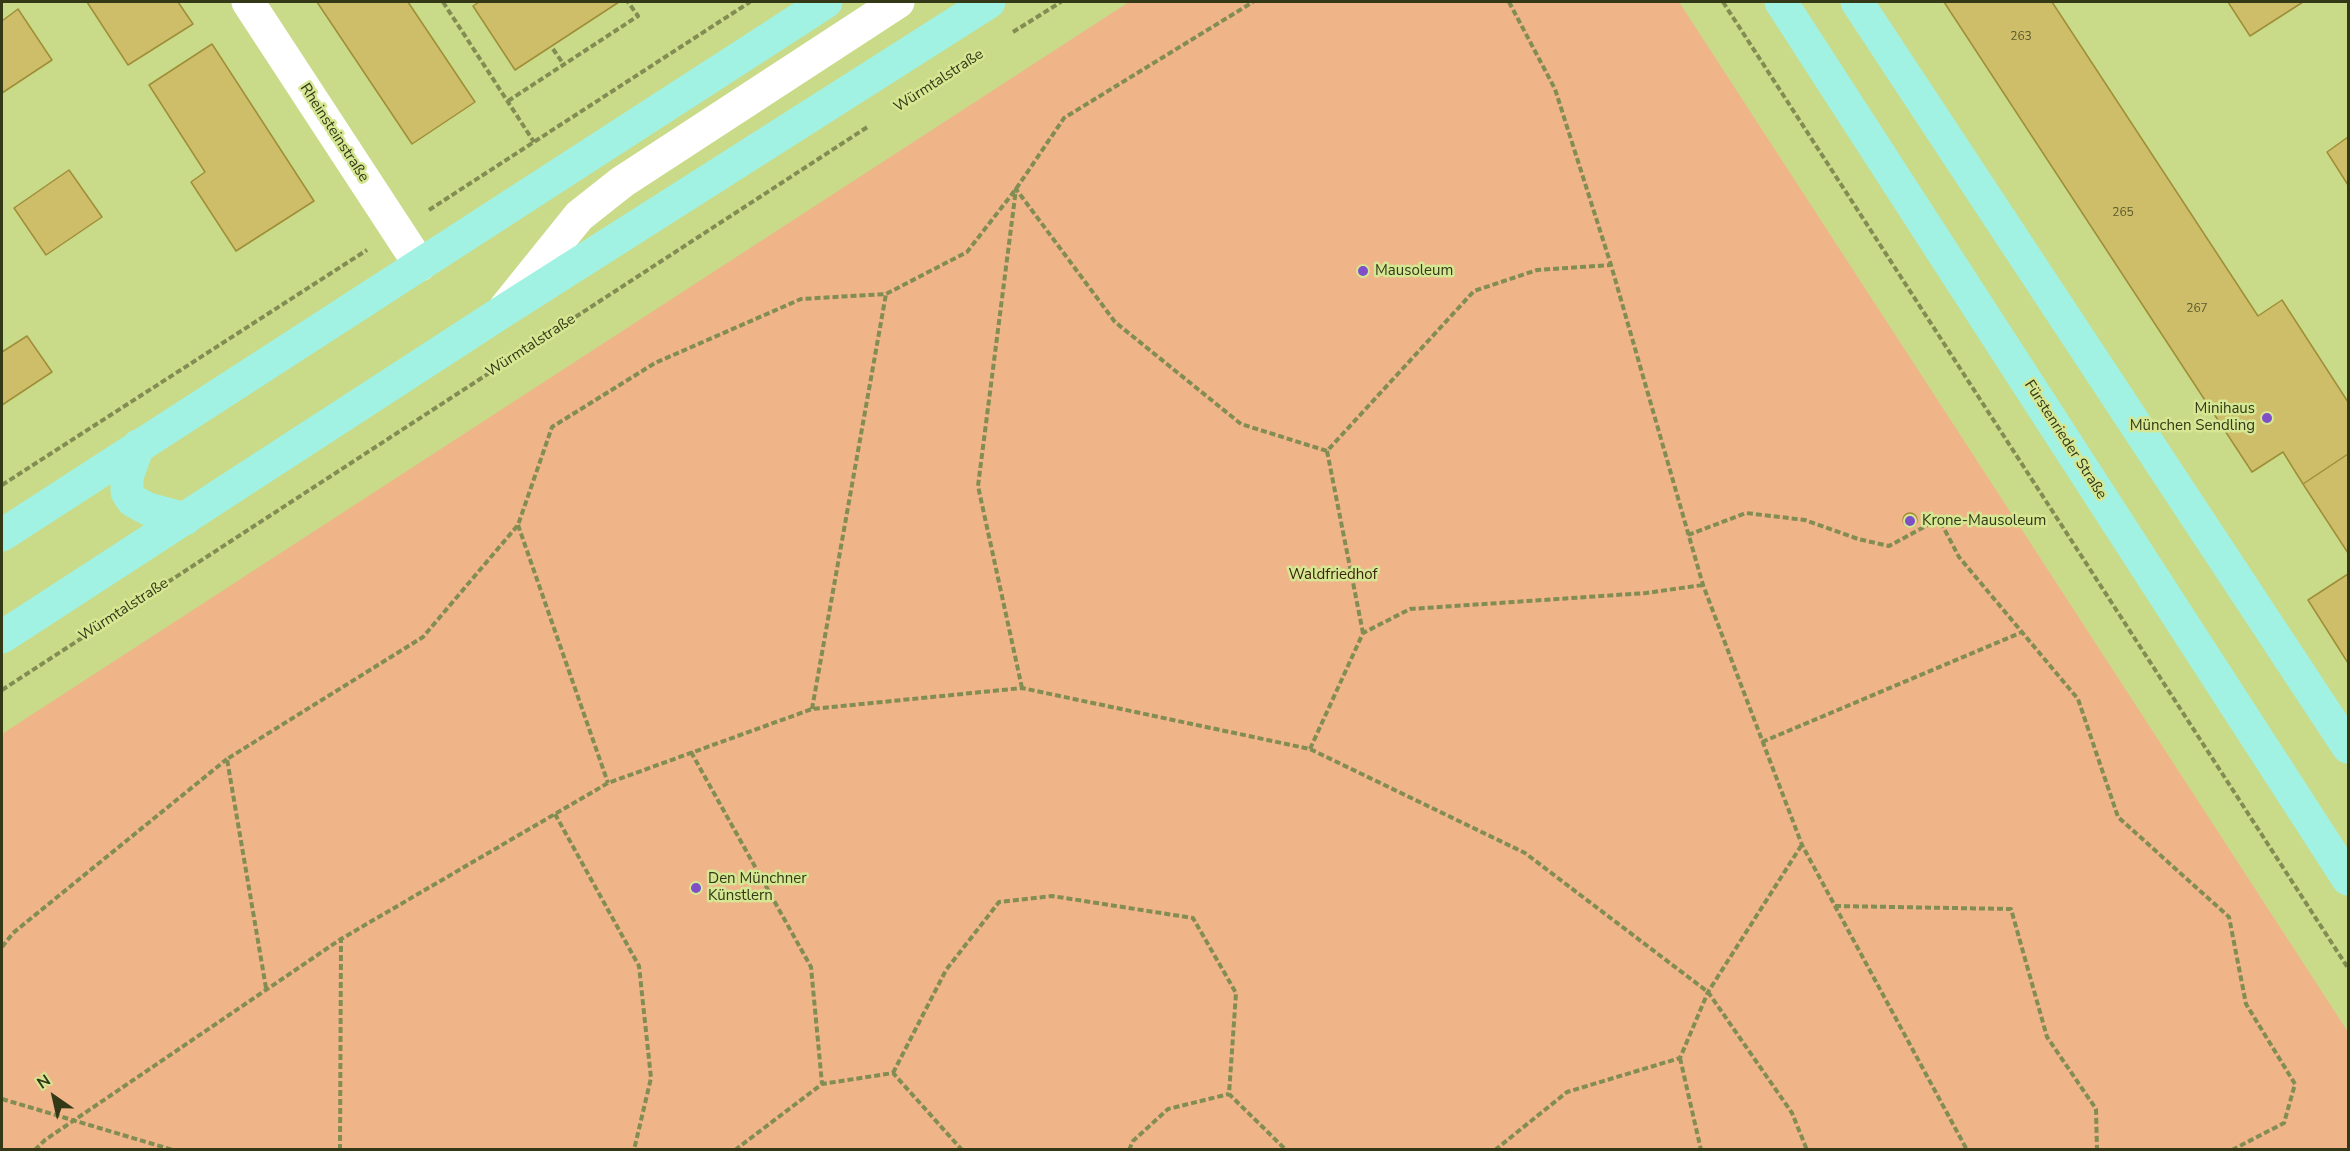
<!DOCTYPE html>
<meta charset="utf-8">
<style>
body{margin:0}
#map{position:relative;width:2350px;height:1151px;overflow:hidden;background:#c9da88;font-family:"Nunito Sans",sans-serif}
canvas{display:block}
.frame{position:absolute;inset:0;border:3px solid #333917;pointer-events:none}
.north{position:absolute;left:24px;top:1067px;width:60px;height:60px;-webkit-text-stroke:4px #d6e794;paint-order:stroke;rotate:326deg;font-size:16px;font-weight:700;line-height:24px;text-align:center;color:#333917}
.north::after{content:'';display:block;margin:auto;width:21px;height:27px;background:#333917;clip-path:polygon(50% 0,100% 100%,50% 72%,0 100%)}
</style>
<div id="map">
<canvas width="2350" height="1151"></canvas>
<div class="frame"></div>
<div class="north">N</div>
</div>
<script>
const c = document.querySelector('canvas').getContext('2d');
c.lineJoin = 'round';
function paint(path, color) { c.fillStyle = color; c.fill(path, 'evenodd'); }
const poly = rows => new Path2D(rows.map(r => 'M' + r).join(''));
function trace(path, color, width, dash) { c.strokeStyle = color; c.lineWidth = width; c.lineCap = dash ? 'butt' : 'round'; c.setLineDash(dash || []); c.stroke(path); }
function write(font, color, halo, rows, align = 'center') {
  c.font = font + ' "Nunito Sans",sans-serif'; c.lineWidth = 5; c.setLineDash([]); c.textBaseline = 'middle'; c.strokeStyle = halo; c.fillStyle = color; for (const [text, x, y, turn = 0] of rows) {
    c.save(); c.translate(x, y); c.rotate((+turn || 0) * Math.PI / 180); c.textAlign = isNaN(turn) ? turn : align; if (halo) c.strokeText(text, 0, 0); c.fillText(text, 0, 0); c.restore();
  }
}
paint(poly([
 [1129,2,1679,2,2348,1032,2348,1149,2,1149,2,734]
]), '#efb488');
const building = poly([
 [87,2,178,2,193,24,128,65,87,2],
 [317,2,408,2,475,102,412,144,317,2],
 [479,2,619,2,515,70,473,6,479,2],
 [1944,2,2052,2,2258,316,2282,300,2348,402,2348,454,2303,484,2283,452,2252,472,1944,2],
 [2228,2,2303,2,2250,36,2228,2],
 [18,9,52,60,2,93,2,21,18,9],
 [212,44,314,201,236,251,191,182,205,172,149,85,212,44],
 [2348,137,2348,185,2327,152,2348,137],
 [69,170,102,217,46,255,14,208,69,170],
 [27,336,52,372,2,405,2,352,27,336],
 [2348,454,2348,553,2303,484,2348,454],
 '1903 520a7 7 0 1 1 14 0a7 7 0 1 1-14 0Z',
 [2348,574,2348,663,2308,600,2348,574]
]);
paint(building, '#cfbe69');
trace(building, '#9f8e38', 1.5);
trace(poly([
 [443,2,534,142],
 [1509,2,1555,89,1611,265,1703,585,1802,845,1967,1150],
 [1723,2,2348,968],
 [1013,32,1061,2],
 [553,49,564,65],
 [508,101,638,16,628,2],
 [429,210,750,2],
 [1327,451,1363,633],
 [2,485,367,250],
 [518,525,608,783],
 [1688,535,1746,513,1805,520,1858,539,1889,546,1939,519,1959,557,2078,699,2118,817,2229,917,2246,1004,2295,1084,2284,1123,2232,1150],
 [1022,688,978,486,1016,189,1115,322,1241,424,1327,451,1474,291,1537,270,1611,265],
 [2,690,869,126],
 [812,709,886,294],
 [1762,742,2020,633],
 [1310,749,1363,633,1410,609,1646,593,1703,585],
 [691,752,811,967,822,1084],
 [555,814,639,966,651,1078,634,1150],
 [1835,906,2011,909,2047,1037,2096,1109,2097,1150],
 [2,947,13,933,227,759],
 [266,988,227,759,423,637,518,525,552,427,655,363,801,299,886,294,967,252,1016,189,1064,118,1253,2],
 [1680,1058,1701,1150],
 [893,1073,946,970,999,902,1052,896,1193,918,1236,993,1229,1094,1286,1150],
 [2,1099,173,1150],
 [35,1150,45,1140,341,939,608,783,812,709,1022,688,1310,749,1525,853,1708,992,1792,1113,1807,1150],
 [340,1150,341,939],
 [735,1150,822,1084,893,1073,962,1150],
 [1129,1150,1133,1141,1168,1109,1229,1094],
 [1495,1150,1567,1092,1680,1058,1708,992,1801,846]
]), '#818d52', 4, [6, 3]);
trace(poly([
 [248,2,420,265],
 [505,308,579,216,622,182,898,2]
]), '#fff', 33);
trace(poly([
 [1781,2,2348,879],
 [1857,2,2348,747],
 [138,446,127,477,127,492,133,501,148,509,185,519],
 [2,535,826,2],
 [2,637,502,312,989,2]
]), '#a1f2e3', 33);
for (const [x, y, r, color] of [
 [1363,271,6,"#7e4fc7"],
 [2267,418,6,"#7e4fc7"],
 [1910,521,6,"#7e4fc7"],
 [696,888,6,"#7e4fc7"]
]) { const dot = new Path2D(); dot.arc(x, y, r, 0, 2 * Math.PI); c.fillStyle = color; c.fill(dot); trace(dot, '#d6e794', 2); }
write('12px', '#5a5a2c', null, [
 ["263",2021,37],
 ["265",2123,213],
 ["267",2197,309]
]);
write('15px', '#333917', '#d6e794', [
 ["Würmtalstraße",939,81,-33],
 ["Rheinsteinstraße",334,133,57],
 ["Würmtalstraße",531,346,-33],
 ["Fürstenrieder Straße",2065,440,57],
 ["Würmtalstraße",124,610,-33]
]);
write('15px', '#333917', '#d6e794', [
 ["Mausoleum",1375,271],
 ["Minihaus",2255,409,"right"],
 ["München Sendling",2255,426,"right"],
 ["Krone-Mausoleum",1922,521],
 ["Den Münchner",708,879],
 ["Künstlern",708,896]
], 'left');
write('15px', '#3d220b', '#d6e794', [
 ["Waldfriedhof",1333,575]
]);
</script>
